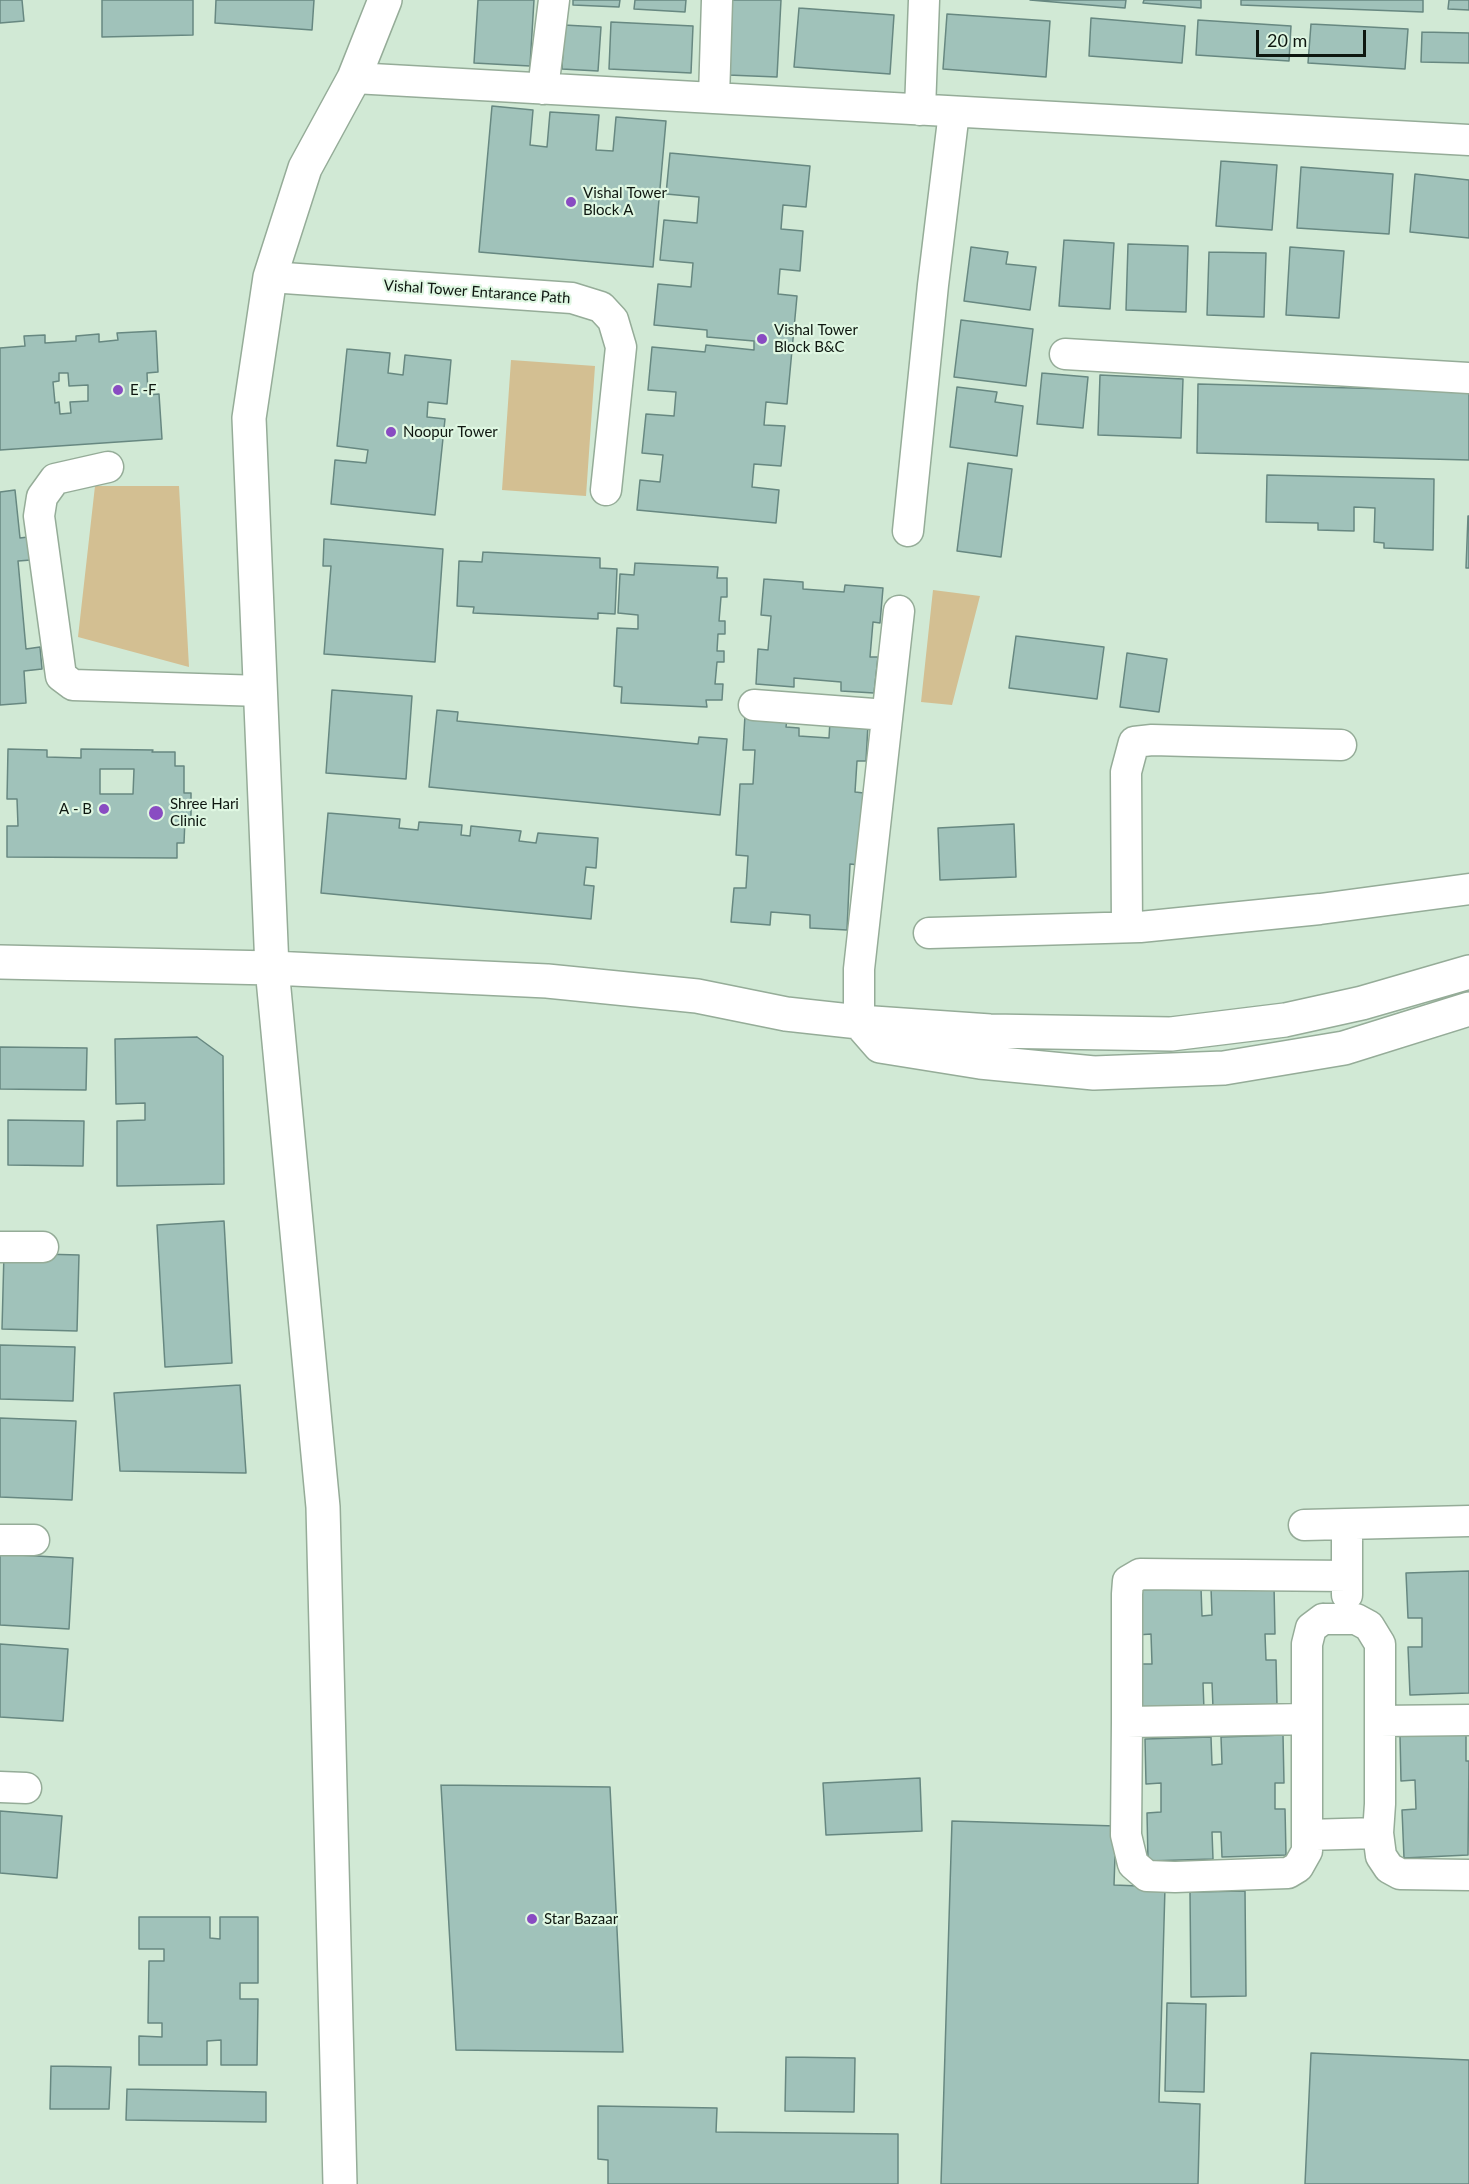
<!DOCTYPE html>
<style>
body{margin:0}
#map{position:relative;width:1469px;height:2184px;overflow:hidden;background:#d1e9d5;font-family:Lato,sans-serif}
canvas{display:block}
.scale{position:absolute;left:1256px;top:30px;width:110px;height:27px;box-sizing:border-box;border:3px solid #0e1710;border-top:0;padding-left:8px;font-size:18px;line-height:21px;white-space:nowrap;color:#0e1710;-webkit-text-stroke:4px #dff7e2;paint-order:stroke}
</style>
<div id="map">
<canvas width="1469" height="2184"></canvas>
<div class="scale">20 m</div>
</div>
<script>
const c = document.querySelector('canvas').getContext('2d');
c.lineJoin = 'round';
function paint(path, color) { c.fillStyle = color; c.fill(path, 'evenodd'); }
const poly = rows => new Path2D(rows.map(r => 'M' + r).join(''));
function trace(path, color, width, dash) { c.strokeStyle = color; c.lineWidth = width; c.lineCap = dash ? 'butt' : 'round'; c.setLineDash(dash || []); c.stroke(path); }
function write(font, color, halo, rows, align = 'center') {
  c.font = font + ' Lato,sans-serif'; c.lineWidth = 4.5; c.setLineDash([]); c.textBaseline = 'middle'; c.strokeStyle = halo; c.fillStyle = color; for (const [text, x, y, turn = 0] of rows) {
    c.save(); c.translate(x, y); c.rotate((+turn || 0) * Math.PI / 180); c.textAlign = isNaN(turn) ? turn : align; if (halo) c.strokeText(text, 0, 0); c.fillText(text, 0, 0); c.restore();
  }
}
paint(poly([
 [511,360,595,366,586,496,502,490],
 [95,486,179,486,189,667,78,637],
 [933,590,980,596,952,705,921,702]
]), '#d3bf92');
const building = poly([
 [0,0,22,0,24,21,0,23,0,0],
 [102,0,193,0,193,35,102,37,102,0],
 [216,0,314,0,312,30,215,23,216,0],
 [478,0,534,0,530,66,474,63,478,0],
 [573,0,620,0,619,7,573,5,573,0],
 [635,0,686,0,685,12,634,9,635,0],
 [732,0,781,0,777,77,728,75,732,0],
 [1030,0,1126,0,1125,8,1030,0],
 [1144,0,1201,0,1201,8,1143,3,1144,0],
 [1241,0,1423,0,1423,12,1241,5,1241,0],
 [1449,0,1469,0,1469,10,1448,9,1449,0],
 [799,8,894,15,890,74,794,67,799,8],
 [947,14,1050,21,1046,77,943,69,947,14],
 [1091,18,1185,26,1182,63,1089,56,1091,18],
 [1198,20,1291,26,1289,61,1196,55,1198,20],
 [611,22,693,26,691,73,609,69,611,22],
 [1311,24,1408,29,1405,69,1308,63,1311,24],
 [564,25,601,27,598,71,562,69,564,25],
 [1422,32,1469,33,1469,63,1421,62,1422,32],
 [492,106,533,110,530,145,547,147,550,112,599,115,596,150,613,151,616,117,666,121,653,267,479,252,492,106],
 [670,153,810,166,806,207,783,205,781,229,803,231,800,271,780,269,778,294,797,296,787,404,766,402,764,425,785,426,781,466,754,464,752,487,779,490,776,523,637,510,640,480,660,482,663,455,642,453,646,414,674,416,676,392,648,390,652,347,705,352,706,345,754,350,754,341,707,337,707,330,654,325,658,284,691,287,693,263,660,260,664,220,697,223,699,197,666,194,670,153],
 [1221,161,1277,165,1272,230,1216,226,1221,161],
 [1301,167,1393,174,1389,234,1297,228,1301,167],
 [1415,174,1469,180,1469,238,1410,232,1415,174],
 [1064,240,1114,243,1110,309,1059,306,1064,240],
 [1128,244,1188,246,1186,312,1126,310,1128,244],
 [971,247,1008,252,1006,264,1036,267,1030,310,964,301,971,247],
 [1290,247,1344,251,1339,318,1286,315,1290,247],
 [1209,252,1266,253,1264,317,1207,315,1209,252],
 [961,320,1033,329,1026,386,954,377,961,320],
 [156,331,158,372,147,373,148,395,159,394,162,439,0,450,0,348,25,346,24,336,45,335,45,343,76,341,76,336,99,334,99,342,118,340,117,333,156,331],
 [59,373,68,373,69,386,88,385,88,401,70,402,71,413,60,414,59,402,55,403,53,382,59,381,59,373],
 [347,349,390,353,388,373,403,375,405,355,451,360,447,404,428,402,427,417,445,419,435,515,331,504,335,460,366,463,368,450,337,446,347,349],
 [1042,373,1088,377,1083,428,1037,424,1042,373],
 [1100,375,1183,379,1181,438,1098,435,1100,375],
 [1198,384,1469,391,1469,460,1197,453,1198,384],
 [957,387,997,392,995,402,1023,406,1017,456,950,447,957,387],
 [968,463,1012,469,1001,557,957,551,968,463],
 [1267,475,1434,479,1433,550,1384,548,1384,543,1374,542,1375,508,1354,507,1354,531,1318,530,1318,523,1266,522,1267,475],
 [15,490,20,538,28,537,31,560,18,561,26,649,40,647,42,669,24,671,26,703,0,705,0,492,15,490],
 [1468,516,1469,516,1469,568,1466,568,1468,516],
 [324,539,443,549,435,662,324,654,331,566,323,566,324,539],
 [483,552,600,558,600,568,617,569,615,614,598,613,598,619,473,613,474,607,457,606,459,561,482,562,483,552],
 [635,563,718,567,717,578,727,578,727,597,721,597,719,621,725,621,725,634,718,634,717,651,724,651,724,662,717,662,715,684,723,684,722,700,706,700,707,707,621,703,622,687,614,686,617,628,638,629,638,615,618,613,620,574,634,575,635,563],
 [764,579,803,582,803,589,844,592,845,585,883,588,880,623,873,622,870,657,878,657,874,693,841,691,841,682,794,678,794,687,756,684,758,649,768,650,771,616,761,615,764,579],
 [1016,636,1104,647,1097,699,1009,688,1016,636],
 [1127,653,1167,659,1159,712,1120,707,1127,653],
 [332,690,412,696,406,779,326,773,332,690],
 [437,710,458,712,457,721,698,744,699,737,727,739,720,815,429,787,437,710],
 [745,715,787,719,786,727,799,728,799,736,829,738,830,721,868,724,866,761,857,761,855,792,864,793,859,865,850,864,847,930,810,928,810,915,771,912,770,925,731,922,734,888,746,888,748,856,736,855,740,784,753,784,755,750,743,750,745,715],
 [8,749,47,750,47,757,81,758,81,749,153,750,152,752,175,752,175,766,184,766,184,793,191,793,191,819,185,819,184,843,177,843,177,858,7,857,7,826,18,826,17,799,7,799,8,749],
 [100,769,134,769,133,794,100,794,100,769],
 [328,813,400,819,399,828,418,830,419,822,462,825,461,835,470,836,471,826,521,831,519,841,536,843,538,833,598,838,596,868,586,867,584,885,594,886,591,919,321,893,328,813],
 [1014,824,1016,877,940,880,938,828,1014,824],
 [197,1037,223,1056,224,1184,117,1186,117,1121,145,1120,145,1103,116,1104,115,1039,197,1037],
 [0,1047,87,1048,86,1090,0,1089,0,1047],
 [8,1120,84,1121,83,1166,8,1165,8,1120],
 [224,1221,232,1363,165,1367,157,1225,224,1221],
 [4,1253,79,1255,77,1331,2,1329,4,1253],
 [0,1345,75,1347,73,1401,0,1399,0,1345],
 [240,1385,246,1473,120,1471,114,1393,240,1385],
 [0,1418,76,1421,72,1500,0,1497,0,1418],
 [0,1554,73,1558,69,1629,0,1625,0,1554],
 [1469,1571,1469,1693,1410,1695,1408,1647,1422,1647,1422,1618,1408,1618,1406,1573,1469,1571],
 [1274,1586,1275,1634,1265,1634,1266,1660,1276,1660,1277,1706,1213,1708,1212,1683,1203,1683,1204,1710,1139,1712,1138,1664,1152,1664,1151,1634,1137,1635,1136,1590,1201,1588,1202,1616,1212,1615,1211,1588,1274,1586],
 [0,1644,68,1649,63,1721,0,1717,0,1644],
 [1466,1734,1466,1761,1469,1761,1468,1855,1404,1858,1402,1810,1416,1809,1415,1780,1401,1781,1400,1736,1466,1734],
 [1283,1735,1284,1783,1275,1783,1275,1809,1285,1809,1286,1855,1222,1857,1221,1832,1212,1832,1213,1859,1148,1861,1147,1813,1161,1812,1161,1783,1146,1784,1145,1739,1211,1737,1212,1765,1222,1764,1221,1737,1283,1735],
 [920,1778,922,1831,826,1835,823,1783,920,1778],
 [441,1785,610,1787,623,2052,456,2050,441,1785],
 [0,1811,62,1816,57,1878,0,1873,0,1811],
 [952,1821,1116,1826,1114,1885,1165,1887,1159,2102,1200,2104,1198,2184,941,2184,952,1821],
 [1245,1891,1246,1996,1191,1997,1190,1892,1245,1891],
 [139,1917,210,1917,210,1938,220,1939,220,1917,258,1917,258,1983,240,1983,240,1999,258,1999,257,2065,221,2065,221,2040,207,2041,207,2065,139,2065,139,2036,162,2037,162,2023,148,2023,149,1961,164,1961,164,1949,139,1949,139,1917],
 [1167,2003,1206,2004,1204,2092,1165,2091,1167,2003],
 [1311,2053,1469,2060,1469,2184,1305,2184,1311,2053],
 [786,2057,855,2058,854,2112,785,2111,786,2057],
 [51,2066,111,2067,109,2109,50,2109,51,2066],
 [127,2089,266,2092,266,2122,126,2120,127,2089],
 [598,2106,717,2108,716,2132,898,2134,898,2184,608,2184,608,2160,598,2159,598,2106]
]);
paint(building, '#a0c2ba');
trace(building, '#678881', 1.5);
const minor = poly([
 [354,78,1469,140],
 [543,89,554,0],
 [714,98,717,0],
 [920,110,924,0],
 [270,277,572,298,601,307,613,320,621,347,606,490],
 [1065,354,1469,378],
 [108,467,55,479,42,497,39,516,61,676,73,685,261,691],
 [908,531,933,285,954,112],
 [754,705,887,715],
 [1127,927,1126,772,1134,742,1152,740,1341,745],
 [929,933,1140,927,1320,909,1469,889],
 [859,1022,859,969,899,611],
 [0,1247,43,1247],
 [1304,1525,1469,1521],
 [1347,1525,1347,1595],
 [0,1540,34,1540],
 [1323,1619,1356,1619,1369,1626,1380,1644,1380,1804,1378,1833,1307,1835,1307,1644,1311,1628,1323,1619],
 [1307,1719,1127,1722,1127,1594,1128,1581,1140,1574,1347,1576],
 [1380,1721,1469,1720],
 [1127,1722,1126,1835,1133,1864,1147,1876,1175,1877,1288,1873,1298,1867,1307,1851,1307,1835],
 [0,1787,26,1788],
 [1378,1833,1381,1856,1389,1868,1400,1874,1469,1875]
]);
const tertiary = poly([
 [0,962,272,968,547,981,697,996,786,1014,859,1022,990,1031,1171,1034,1285,1020,1362,1003,1469,972],
 [859,1022,880,1046,980,1062,1094,1073,1224,1068,1344,1048,1469,1009],
 [340,2184,323,1507,272,968,249,418,270,277,305,168,354,78,385,0]
]);
trace(minor, '#95ac98', 33);
trace(tertiary, '#95ac98', 36);
trace(minor, '#fff', 30);
trace(tertiary, '#fff', 33);
for (const [x, y, r, color] of [
 [571,202,6,"#894cc2"],
 [762,339,6,"#894cc2"],
 [118,390,6,"#894cc2"],
 [391,432,6,"#894cc2"],
 [104,809,6,"#894cc2"],
 [156,813,8,"#894cc2"],
 [532,1919,6,"#894cc2"]
]) { const dot = new Path2D(); dot.arc(x, y, r, 0, 2 * Math.PI); c.fillStyle = color; c.fill(dot); trace(dot, '#dff7e2', 2); }
write('15px', '#0e1710', '#dff7e2', [
 ["Vishal Tower",583,193],
 ["Block A",583,210],
 ["Vishal Tower",774,330],
 ["Block B&C",774,347],
 ["E -F",130,390],
 ["Noopur Tower",403,432],
 ["Shree Hari",170,804],
 ["Clinic",170,821],
 ["A - B",92,809,"right"],
 ["Star Bazaar",544,1919]
], 'left');
write('15px', '#0e1710', '#dff7e2', [
 ["Vishal Tower Entarance Path",477,292,4]
]);
</script>
